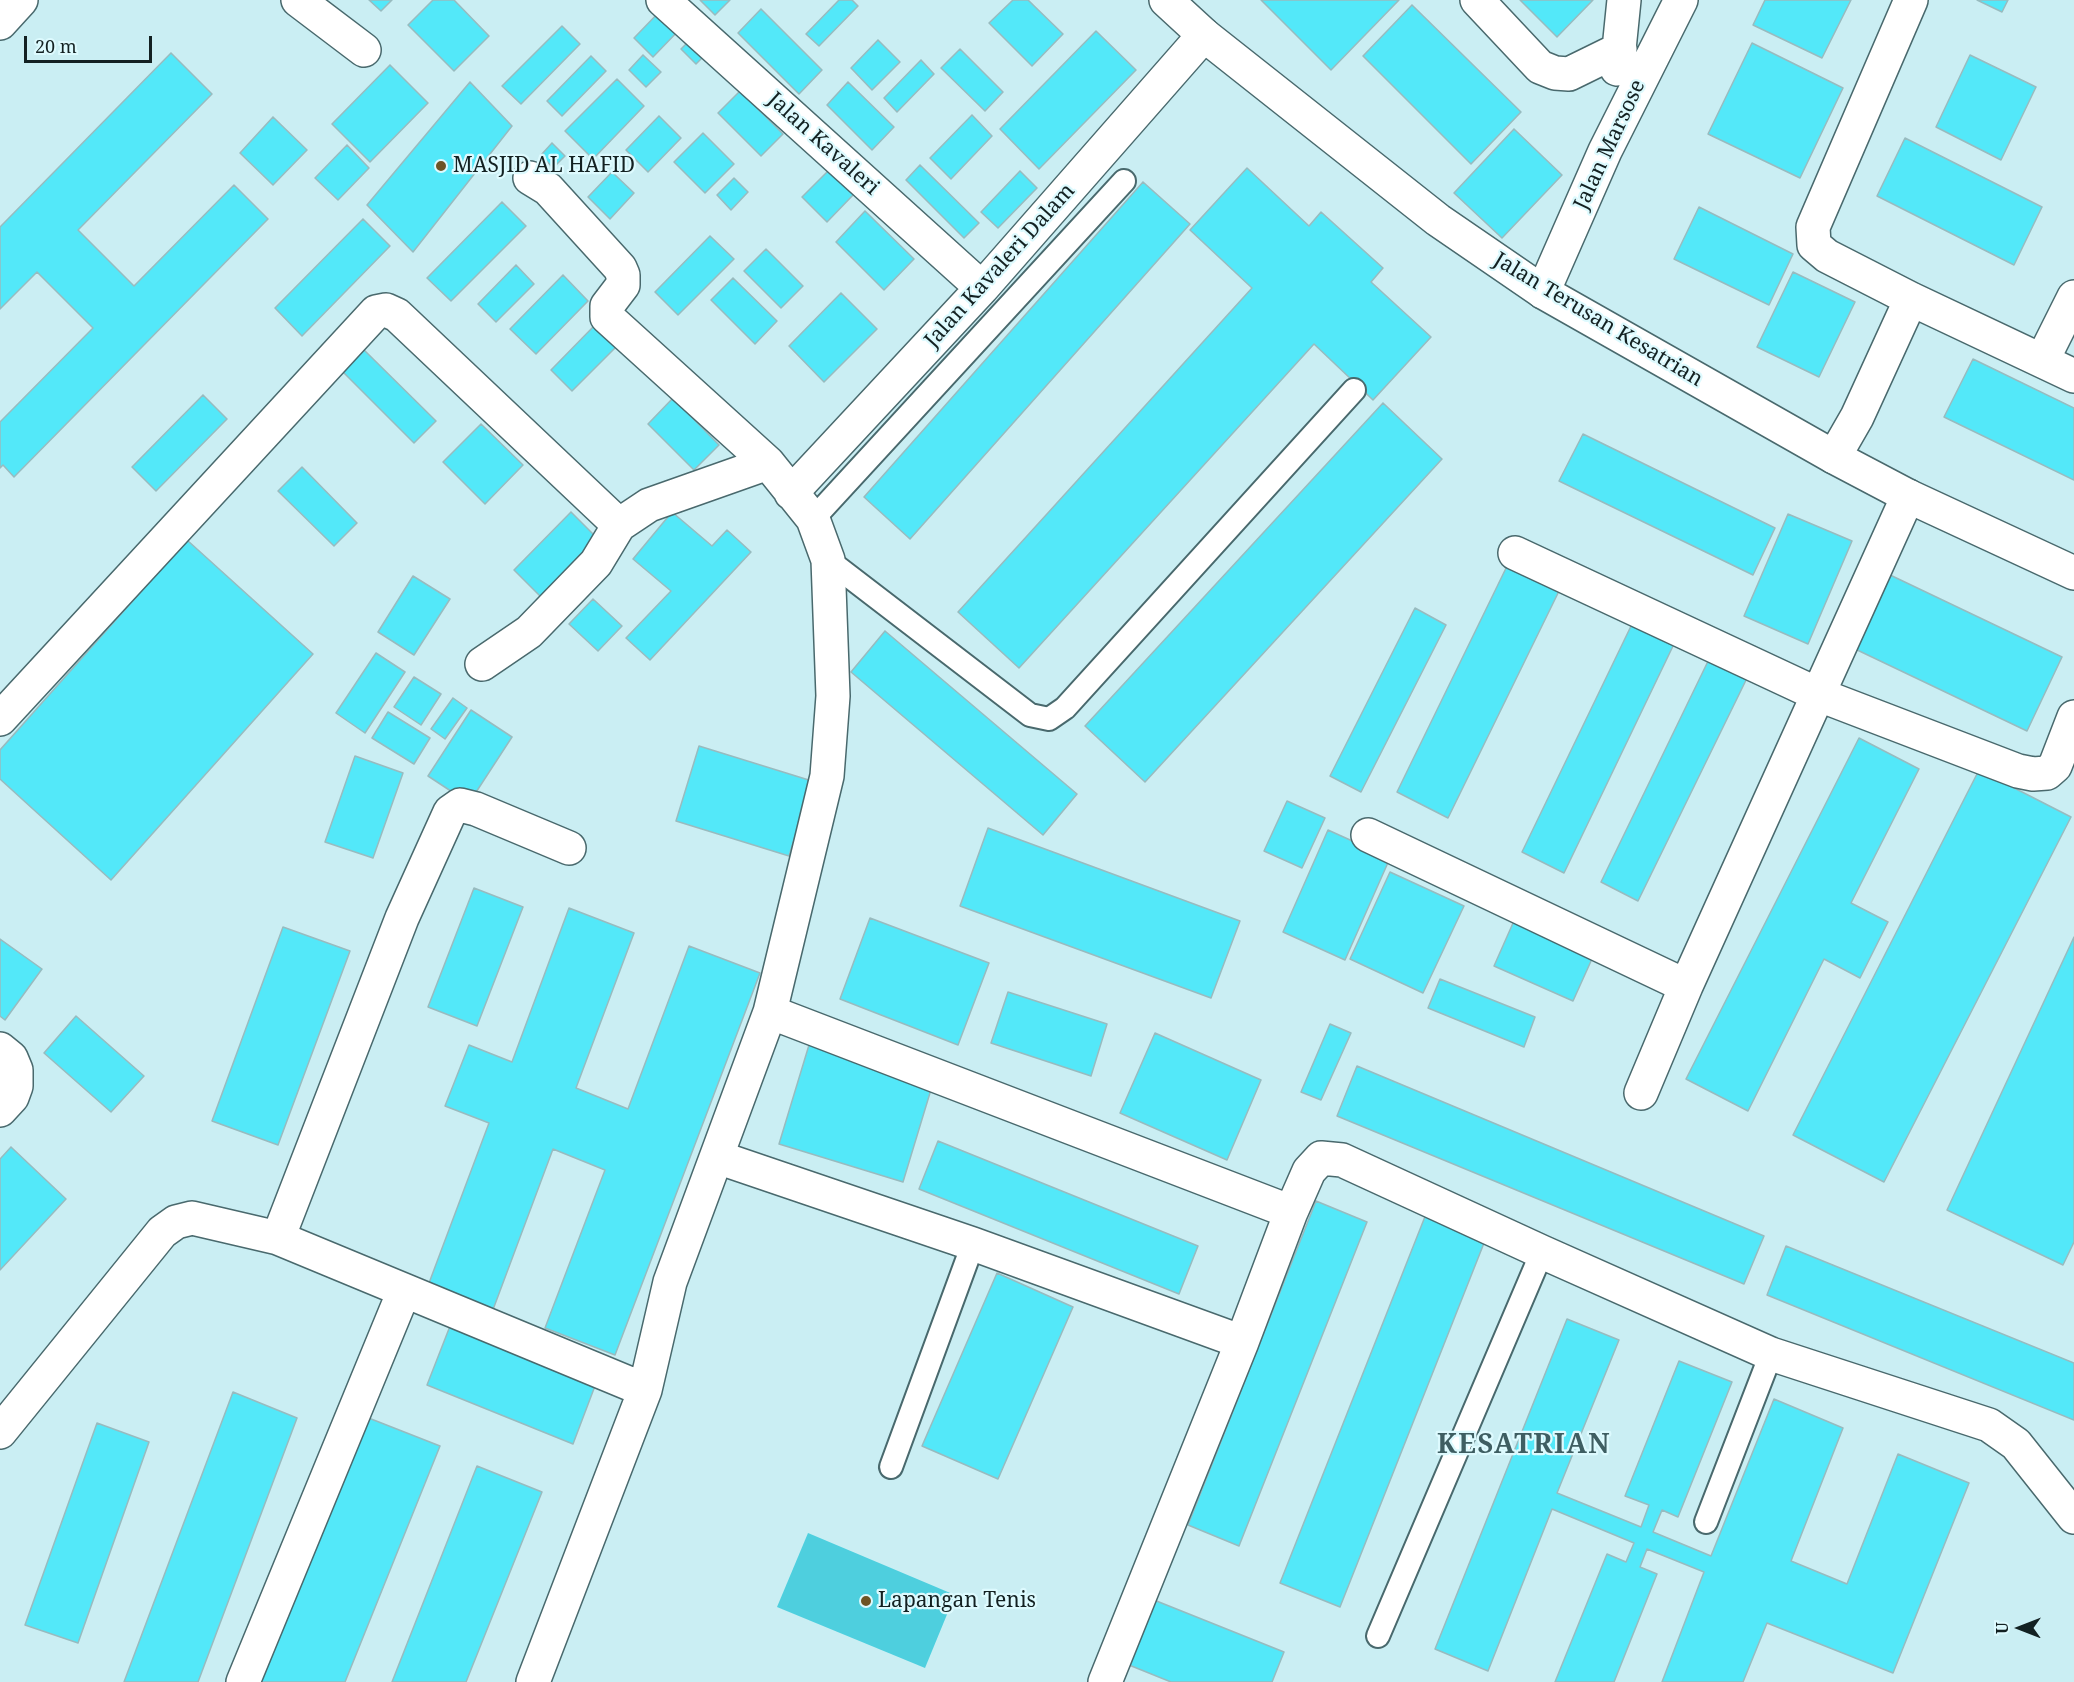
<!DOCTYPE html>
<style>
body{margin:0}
#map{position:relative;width:2074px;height:1682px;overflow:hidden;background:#caeef3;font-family:"Noto Serif",serif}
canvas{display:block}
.north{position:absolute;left:1990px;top:1598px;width:60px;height:60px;-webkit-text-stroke:4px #ddfafe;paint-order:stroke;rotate:270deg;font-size:16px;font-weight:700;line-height:24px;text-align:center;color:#132122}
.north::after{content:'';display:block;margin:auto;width:21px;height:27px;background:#132122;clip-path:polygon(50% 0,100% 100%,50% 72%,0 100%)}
.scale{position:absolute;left:24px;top:36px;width:128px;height:27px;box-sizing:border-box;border:3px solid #132122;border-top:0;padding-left:8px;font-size:18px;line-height:21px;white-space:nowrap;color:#132122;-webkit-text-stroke:4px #ddfafe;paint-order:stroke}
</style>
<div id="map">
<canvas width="2074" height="1682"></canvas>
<div class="north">U</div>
<div class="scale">20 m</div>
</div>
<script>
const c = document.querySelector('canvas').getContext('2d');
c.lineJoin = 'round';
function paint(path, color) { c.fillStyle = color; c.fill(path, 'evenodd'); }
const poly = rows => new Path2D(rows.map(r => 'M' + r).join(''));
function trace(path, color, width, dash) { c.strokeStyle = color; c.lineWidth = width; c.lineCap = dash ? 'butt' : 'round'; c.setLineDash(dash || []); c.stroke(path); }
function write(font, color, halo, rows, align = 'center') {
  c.font = font + ' "Noto Serif",serif'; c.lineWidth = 4.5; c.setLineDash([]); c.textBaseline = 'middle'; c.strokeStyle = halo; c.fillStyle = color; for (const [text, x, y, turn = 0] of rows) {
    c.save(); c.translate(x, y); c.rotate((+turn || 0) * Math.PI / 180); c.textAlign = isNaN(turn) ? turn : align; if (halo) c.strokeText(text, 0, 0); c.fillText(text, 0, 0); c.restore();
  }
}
paint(poly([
 [808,1533,955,1595,925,1668,777,1607]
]), '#4ecfde');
const building = poly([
 [369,0,392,0,381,11,369,0],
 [433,0,454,0,489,36,454,71,408,25,433,0],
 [700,0,730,0,715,15,700,0],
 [839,0,852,0,858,6,819,46,806,34,839,0],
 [1013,0,1028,0,1063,34,1032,66,989,23,1013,0],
 [1261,0,1399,0,1331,70,1261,0],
 [1520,0,1593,0,1557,37,1520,0],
 [1765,0,1851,0,1822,58,1753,25,1765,0],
 [1977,0,2008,0,2002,12,1977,0],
 [1412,5,1521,112,1471,164,1363,56,1412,5],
 [662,9,682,27,653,57,634,38,662,9],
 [761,9,822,70,799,94,738,33,761,9],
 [562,26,580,44,521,104,502,86,562,26],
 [1096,31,1136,70,1039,169,1000,129,1096,31],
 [878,40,900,62,872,90,851,68,878,40],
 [689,41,704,56,696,64,681,49,689,41],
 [1752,43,1843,88,1800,178,1708,134,1752,43],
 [960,49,1003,92,985,111,941,68,960,49],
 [171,53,212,94,78,230,134,286,234,185,268,219,14,477,3,465,0,468,0,422,93,328,37,272,0,309,0,227,171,53],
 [643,55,661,72,646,87,629,70,643,55],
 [1970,55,2036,87,2001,160,1936,127,1970,55],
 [591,56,606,71,562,116,547,101,591,56],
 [921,60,934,74,897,112,884,98,921,60],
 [390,65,428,103,370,162,332,124,390,65],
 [617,79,644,106,593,159,565,131,617,79],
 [470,82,512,126,413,252,367,205,470,82],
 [848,82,894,127,872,150,827,105,848,82],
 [740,91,783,134,761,156,718,113,740,91],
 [972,115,992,136,951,179,930,158,972,115],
 [659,116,681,138,648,172,626,150,659,116],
 [273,117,307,150,273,185,240,153,273,117],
 [1514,129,1562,175,1502,238,1454,193,1514,129],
 [703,133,734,164,705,193,674,162,703,133],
 [1905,138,2042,207,2014,265,1877,196,1905,138],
 [552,143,565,156,553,168,541,155,552,143],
 [347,145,369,168,338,200,315,178,347,145],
 [920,165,979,223,964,238,906,180,920,165],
 [1247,168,1309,226,1321,212,1383,268,1371,282,1431,337,1373,400,1314,344,1019,668,958,612,1252,288,1190,230,1247,168],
 [830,169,855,193,827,222,802,197,830,169],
 [1020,171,1037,188,998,228,981,212,1020,171],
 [612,172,634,193,610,219,588,197,612,172],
 [734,178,748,192,731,210,717,195,734,178],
 [1143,182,1190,224,910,539,864,497,1143,182],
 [502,202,526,226,451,301,427,278,502,202],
 [1699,207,1793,254,1769,305,1674,259,1699,207],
 [865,211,914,259,884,290,836,242,865,211],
 [363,219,390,246,302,336,275,308,363,219],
 [710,236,734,259,678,315,655,292,710,236],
 [766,249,803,286,781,308,744,271,766,249],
 [516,265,534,284,496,322,478,304,516,265],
 [1793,272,1855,302,1819,377,1757,347,1793,272],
 [563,275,588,301,536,354,510,329,563,275],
 [733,278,777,321,755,344,711,300,733,278],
 [841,293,877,329,824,382,789,346,841,293],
 [595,325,617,346,572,391,551,370,595,325],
 [359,345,436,421,414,443,338,367,359,345],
 [1973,359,2074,408,2074,480,1944,417,1973,359],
 [203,395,227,419,156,491,132,467,203,395],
 [673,398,719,445,694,470,648,424,673,398],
 [1383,403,1442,459,1145,782,1085,726,1383,403],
 [481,424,523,465,485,504,443,462,481,424],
 [1583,434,1775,528,1753,575,1559,481,1583,434],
 [302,467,357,523,334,546,278,491,302,467],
 [571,512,600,541,543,599,514,570,571,512],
 [672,512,712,546,727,530,751,552,650,660,626,638,671,591,633,559,672,512],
 [1788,514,1852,541,1808,644,1744,616,1788,514],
 [187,540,313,654,111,880,0,779,0,750,187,540],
 [1509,562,1561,587,1448,818,1397,792,1509,562],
 [1888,574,2062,657,2027,731,1853,648,1888,574],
 [413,576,450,599,414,655,378,632,413,576],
 [593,599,622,626,598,651,569,624,593,599],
 [1415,608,1446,625,1361,792,1330,776,1415,608],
 [1632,624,1674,644,1564,873,1522,852,1632,624],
 [885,631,1077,794,1043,835,851,672,885,631],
 [376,653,405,672,365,733,336,713,376,653],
 [1712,653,1750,672,1638,901,1601,882,1712,653],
 [414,677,441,694,421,725,394,707,414,677],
 [453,698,467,708,445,739,431,729,453,698],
 [471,710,512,737,469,803,428,776,471,710],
 [388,712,430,738,414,764,372,738,388,712],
 [1859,738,1919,769,1851,903,1888,922,1860,978,1824,959,1748,1111,1686,1079,1859,738],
 [699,746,812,781,789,856,676,821,699,746],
 [355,756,403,773,373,858,325,842,355,756],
 [1979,770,2071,817,1884,1182,1793,1135,1979,770],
 [1287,801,1325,818,1302,868,1264,851,1287,801],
 [988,828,1240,921,1211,998,960,906,988,828],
 [1328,830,1390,858,1345,960,1283,932,1328,830],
 [1390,872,1464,906,1423,993,1350,959,1390,872],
 [474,888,523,907,477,1026,428,1007,474,888],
 [569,908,634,933,576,1088,628,1109,689,946,760,973,615,1355,545,1328,605,1170,553,1149,491,1315,426,1291,489,1123,445,1106,469,1045,512,1062,569,908],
 [1517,914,1596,950,1573,1001,1494,966,1517,914],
 [870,918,989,963,958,1045,840,999,870,918],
 [283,927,350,951,278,1145,212,1121,283,927],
 [2074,937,2074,1242,2063,1265,1947,1210,2074,937],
 [0,939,42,969,5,1020,0,1016,0,939],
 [1440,979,1535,1017,1524,1047,1428,1008,1440,979],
 [1008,992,1107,1024,1091,1076,991,1043,1008,992],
 [76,1016,144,1076,111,1112,44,1053,76,1016],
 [1330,1024,1351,1033,1321,1100,1301,1092,1330,1024],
 [1155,1033,1261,1080,1227,1160,1120,1113,1155,1033],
 [809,1045,933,1083,903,1182,779,1144,809,1045],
 [1357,1066,1764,1236,1744,1284,1337,1116,1357,1066],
 [938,1141,1198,1246,1179,1294,919,1189,938,1141],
 [11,1147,66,1199,0,1270,0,1159,11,1147],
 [1316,1201,1367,1222,1239,1546,1188,1525,1316,1201],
 [1428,1209,1488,1233,1340,1607,1280,1583,1428,1209],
 [1786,1246,2074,1363,2074,1420,1767,1295,1786,1246],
 [997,1273,1073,1307,998,1479,922,1446,997,1273],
 [1567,1319,1619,1340,1557,1493,1641,1527,1649,1505,1625,1496,1679,1361,1732,1382,1678,1517,1662,1510,1653,1532,1711,1556,1774,1399,1843,1428,1791,1561,1847,1584,1898,1454,1969,1483,1893,1673,1767,1623,1743,1682,1662,1682,1704,1572,1647,1549,1640,1567,1657,1574,1614,1682,1555,1682,1607,1554,1626,1562,1634,1543,1552,1509,1488,1671,1435,1649,1567,1319],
 [452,1321,598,1378,573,1444,427,1385,452,1321],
 [233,1392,297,1418,198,1682,124,1682,233,1392],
 [361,1415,440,1446,345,1682,254,1682,361,1415],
 [97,1423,149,1442,78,1643,25,1625,97,1423],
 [477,1466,542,1492,466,1682,392,1682,477,1466],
 [1154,1600,1284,1652,1272,1682,1171,1682,1129,1665,1154,1600]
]);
paint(building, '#53e8f9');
trace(building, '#98bbbf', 1.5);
const service = poly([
 [813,519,1124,181],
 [828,560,1030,715,1049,719,1065,708,1354,390],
 [891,1467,973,1244],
 [1706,1522,1771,1354],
 [1378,1636,1542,1252]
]);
const minor = poly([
 [298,0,364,50],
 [663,0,982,288],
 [1477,0,1540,67,1555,73,1569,74,1620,49],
 [1911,0,1813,227,1814,245,1827,256,1911,299,2074,376],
 [0,23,21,0],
 [1617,69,1624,0],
 [530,178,548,189,620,268,623,275,623,285,607,306,607,317,768,463,813,519,828,560,833,696,827,776,770,1012,670,1282,645,1390,533,1682],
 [1543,292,1605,151,1681,0],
 [2042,361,2074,297],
 [1834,457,1857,417,1911,299],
 [791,493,982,288,1204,35],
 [1515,553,1817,694,2018,771,2033,774,2047,773,2055,766,2074,717],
 [482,664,529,632,596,563,619,525,649,505,768,463],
 [0,719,376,312,386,310,397,315,619,525],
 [1368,835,1686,986],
 [770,1012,1291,1212],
 [0,1049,11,1058,16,1070,16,1086,12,1097,0,1110],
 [1641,1093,1686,986,1908,496],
 [717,1157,973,1244,1242,1342],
 [278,1238,402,918,450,812,460,805,476,809,569,848],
 [0,1432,162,1232,176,1222,192,1218,278,1238,645,1390],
 [243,1682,404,1291],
 [1105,1682,1242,1342,1291,1212,1309,1171,1321,1158,1342,1160,1542,1252,1771,1354,1989,1425,2016,1444,2074,1517]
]);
const tertiary = poly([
 [1166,0,1204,35,1438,220,1543,292,1834,457,1908,496,2074,573]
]);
trace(service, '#49696d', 26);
trace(minor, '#49696d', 36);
trace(tertiary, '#49696d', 36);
trace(service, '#fff', 22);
trace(minor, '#fff', 33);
trace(tertiary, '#fff', 33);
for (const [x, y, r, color] of [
 [441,166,6,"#6d5425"],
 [866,1601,6,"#6d5425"]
]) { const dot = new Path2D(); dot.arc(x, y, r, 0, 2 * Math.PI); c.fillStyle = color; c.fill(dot); trace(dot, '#ddfafe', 2); }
write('21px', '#132122', '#ddfafe', [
 ["Jalan Kavaleri",823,144,42],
 ["Jalan Marsose",1610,145,-65],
 ["Jalan Kavaleri Dalam",1000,266,-48],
 ["Jalan Terusan Kesatrian",1598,320,31]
]);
write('21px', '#132122', '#ddfafe', [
 ["MASJID AL HAFID",453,166],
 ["Lapangan Tenis",878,1601]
], 'left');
c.letterSpacing = '1.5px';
write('bold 27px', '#3e5e62', '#ddfafe', [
 ["KESATRIAN",1524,1445]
]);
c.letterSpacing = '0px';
</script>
